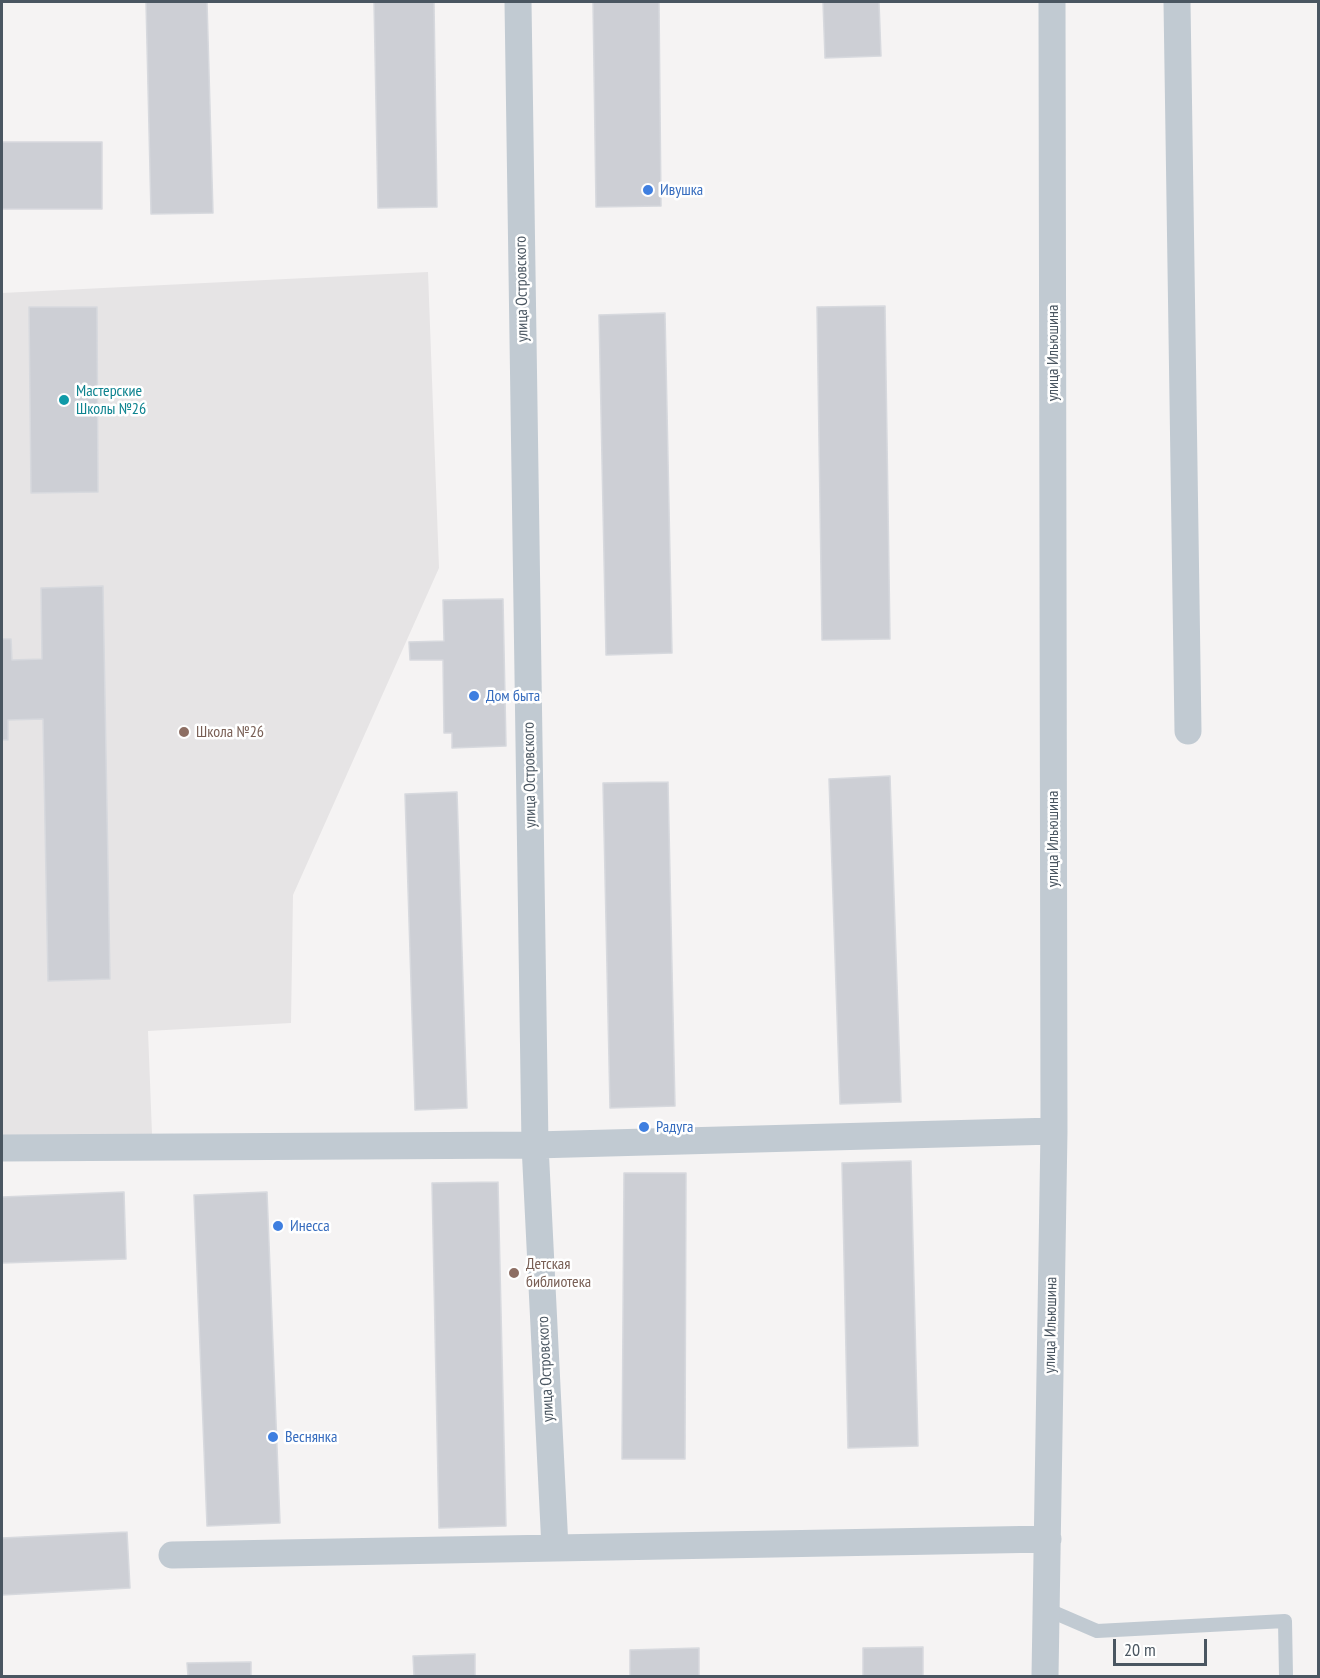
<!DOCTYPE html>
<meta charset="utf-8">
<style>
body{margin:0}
#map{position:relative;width:1320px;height:1678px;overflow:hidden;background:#f5f3f3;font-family:"PT Sans Narrow",sans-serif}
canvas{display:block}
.frame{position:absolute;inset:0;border:3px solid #4a5661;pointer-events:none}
.scale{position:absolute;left:1113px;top:1639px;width:94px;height:27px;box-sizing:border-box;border:3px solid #4a5661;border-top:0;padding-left:8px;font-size:18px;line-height:21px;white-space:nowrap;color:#4a5661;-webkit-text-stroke:4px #fff;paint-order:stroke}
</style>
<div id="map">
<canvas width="1320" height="1678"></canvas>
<div class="frame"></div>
<div class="scale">20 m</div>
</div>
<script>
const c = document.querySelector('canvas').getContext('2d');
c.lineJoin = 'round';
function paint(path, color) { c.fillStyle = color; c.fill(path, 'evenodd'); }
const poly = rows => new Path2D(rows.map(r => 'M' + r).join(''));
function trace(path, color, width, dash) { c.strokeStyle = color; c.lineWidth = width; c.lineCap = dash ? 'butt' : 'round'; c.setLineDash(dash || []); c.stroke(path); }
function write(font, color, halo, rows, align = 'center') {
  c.font = font + ' "PT Sans Narrow",sans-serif'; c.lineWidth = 5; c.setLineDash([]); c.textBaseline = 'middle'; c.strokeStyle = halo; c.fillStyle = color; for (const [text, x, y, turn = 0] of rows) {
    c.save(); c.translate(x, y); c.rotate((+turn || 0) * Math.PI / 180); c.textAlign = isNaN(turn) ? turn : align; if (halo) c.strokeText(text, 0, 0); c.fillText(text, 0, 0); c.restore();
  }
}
paint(poly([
 [428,272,439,568,293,895,291,1023,148,1031,152,1134,2,1136,2,293]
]), '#e6e4e5');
const building = poly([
 [146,2,207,2,213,213,151,214,146,2],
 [374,2,434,2,437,207,378,208,374,2],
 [593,2,659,2,661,206,596,207,593,2],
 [823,2,879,2,881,56,825,58,823,2],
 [2,142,102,142,102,209,2,209,2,142],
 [885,306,890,639,822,640,817,307,885,306],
 [29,307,97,307,98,492,31,493,29,307],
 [665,313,672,653,606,655,599,315,665,313],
 [103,586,110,979,48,981,43,719,8,720,8,740,2,740,2,639,11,639,12,660,42,659,41,588,103,586],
 [503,599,506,746,452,748,452,733,444,733,443,660,410,660,409,642,444,641,443,600,503,599],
 [890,776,901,1102,840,1104,829,779,890,776],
 [668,782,675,1106,610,1108,603,783,668,782],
 [457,792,467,1108,415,1110,405,794,457,792],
 [911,1161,918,1446,848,1448,842,1163,911,1161],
 [624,1173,686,1173,685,1459,622,1459,624,1173],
 [498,1182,506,1526,439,1528,432,1183,498,1182],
 [124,1192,126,1259,2,1263,2,1197,124,1192],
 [267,1192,280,1523,207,1526,194,1195,267,1192],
 [127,1532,130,1588,2,1595,2,1538,127,1532],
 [923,1647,923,1676,863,1676,863,1648,923,1647],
 [699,1648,699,1676,630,1676,630,1650,699,1648],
 [475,1654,475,1676,414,1676,413,1656,475,1654],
 [251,1662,251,1676,188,1676,187,1663,251,1662]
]);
paint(building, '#cdcfd5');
trace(building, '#d7d9de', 1.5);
trace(poly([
 [1046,1609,1097,1631,1285,1621,1286,1676]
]), '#c1cad2', 14);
trace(poly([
 [518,2,535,1145,555,1548],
 [1177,2,1188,731],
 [2,1148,535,1145,1054,1131],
 [172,1555,1048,1539],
 [1045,1676,1054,1131,1052,2]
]), '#c1cad2', 27);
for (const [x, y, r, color] of [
 [648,190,6,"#3f7fe0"],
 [64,400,6,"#0f9aa8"],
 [474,696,6,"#3f7fe0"],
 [184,732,6,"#8d6e63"],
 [644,1127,6,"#3f7fe0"],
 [278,1226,6,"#3f7fe0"],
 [514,1273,6,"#8d6e63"],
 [273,1437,6,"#3f7fe0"]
]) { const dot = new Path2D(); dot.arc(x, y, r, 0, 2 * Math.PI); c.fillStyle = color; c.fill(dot); trace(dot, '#fff', 2); }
write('16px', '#366cbe', '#fff', [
 ["Ивушка",660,190],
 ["Дом быта",486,696],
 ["Радуга",656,1127],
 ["Инесса",290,1226],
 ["Веснянка",285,1437]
], 'left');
write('16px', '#4a5661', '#fff', [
 ["улица Островского",522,289,-91],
 ["улица Ильюшина",1053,353,-90],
 ["улица Островского",530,775,-91],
 ["улица Ильюшина",1053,839,-90],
 ["улица Ильюшина",1051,1325,-89],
 ["улица Островского",546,1369,-93]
]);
write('16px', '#0d838f', '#fff', [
 ["Мастерские",76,391],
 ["Школы №26",76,409]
], 'left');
write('16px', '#785e54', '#fff', [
 ["Школа №26",196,732],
 ["Детская",526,1264],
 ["библиотека",526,1282]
], 'left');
</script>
